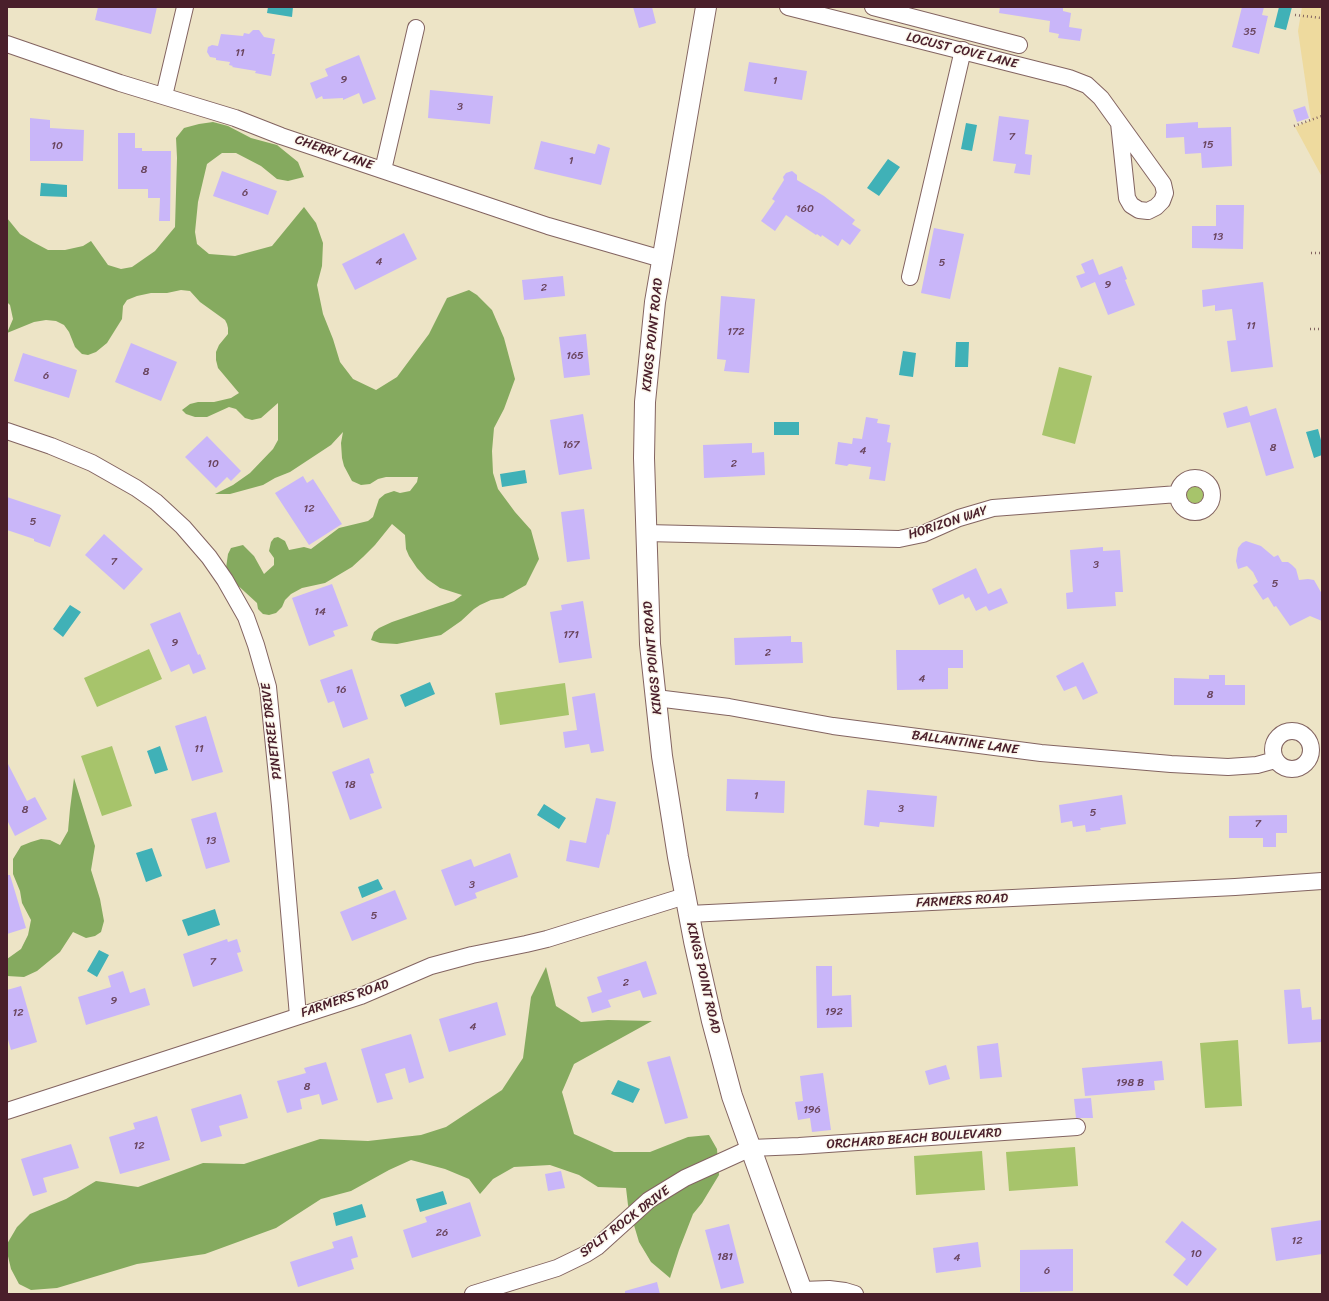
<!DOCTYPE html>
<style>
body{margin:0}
#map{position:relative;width:1329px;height:1301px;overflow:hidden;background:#ede4c6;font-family:Sriracha,sans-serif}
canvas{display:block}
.frame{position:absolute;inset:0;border:8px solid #4a1f2b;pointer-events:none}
</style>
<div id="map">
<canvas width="1329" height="1301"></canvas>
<div class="frame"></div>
</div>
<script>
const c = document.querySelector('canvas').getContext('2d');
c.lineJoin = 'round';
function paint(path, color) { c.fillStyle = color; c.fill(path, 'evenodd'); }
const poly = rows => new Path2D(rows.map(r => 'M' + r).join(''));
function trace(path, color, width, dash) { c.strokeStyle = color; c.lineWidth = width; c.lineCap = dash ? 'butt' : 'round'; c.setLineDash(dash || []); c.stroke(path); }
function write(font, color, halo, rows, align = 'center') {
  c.font = font + ' Sriracha,sans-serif'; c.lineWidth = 3; c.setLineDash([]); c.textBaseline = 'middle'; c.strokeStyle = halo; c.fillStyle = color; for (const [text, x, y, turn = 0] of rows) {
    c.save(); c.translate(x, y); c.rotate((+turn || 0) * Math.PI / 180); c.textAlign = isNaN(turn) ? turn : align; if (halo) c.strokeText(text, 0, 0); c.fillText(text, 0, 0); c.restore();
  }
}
paint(poly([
 [1059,367,1092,376,1075,444,1042,435],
 '1183 495a12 12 0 1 1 24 0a12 12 0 1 1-24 0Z',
 [149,649,162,679,97,707,84,678],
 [565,683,569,715,500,725,495,693],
 [112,746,132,806,102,816,81,756],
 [1238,1040,1242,1106,1205,1108,1200,1043],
 [1075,1147,1078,1186,1009,1191,1006,1152],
 [982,1151,985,1190,916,1195,914,1156]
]), '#a7c46b');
paint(poly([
 [213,122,228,126,251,138,277,145,298,162,304,177,288,181,277,179,261,166,236,153,222,153,207,164,198,202,195,232,197,244,209,254,235,256,272,246,304,207,316,223,323,243,322,266,317,285,323,314,333,339,340,362,353,379,376,390,397,377,429,334,447,298,469,290,477,295,492,310,504,338,515,379,504,409,494,428,492,451,493,473,498,489,515,512,531,530,539,559,526,585,503,598,491,600,480,605,474,609,461,621,441,635,397,644,380,643,371,640,374,632,379,628,392,622,454,601,462,595,440,588,427,579,417,568,409,556,406,549,405,535,392,524,375,545,363,557,352,567,325,583,302,588,291,594,285,600,282,607,276,613,269,615,263,614,258,609,257,603,233,581,226,568,228,554,231,548,243,545,254,556,264,574,274,565,274,558,269,551,271,542,274,538,278,537,285,541,289,550,304,547,311,549,339,528,368,521,373,517,379,499,385,494,394,491,400,493,410,491,417,482,418,477,386,477,378,479,370,484,361,485,352,481,344,466,342,458,341,443,343,432,331,445,290,472,275,478,263,485,230,494,215,494,233,485,250,473,273,449,278,440,278,403,261,418,252,420,245,418,236,409,229,407,207,417,195,417,186,414,182,410,190,404,198,402,214,402,231,398,239,393,218,368,216,360,216,352,219,345,228,334,228,328,227,324,225,320,200,302,190,291,181,290,167,293,151,293,137,296,127,300,123,306,122,319,107,343,96,352,88,355,82,354,75,347,69,332,64,325,56,321,46,320,34,322,7,333,13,319,10,305,7,302,7,218,20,234,33,242,48,250,65,250,83,246,91,241,108,265,121,269,132,267,155,251,175,227,177,158,176,138,184,128,199,124],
 [74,778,95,846,91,870,100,899,104,921,101,932,95,936,86,938,73,932,60,952,37,971,24,977,7,976,7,959,21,949,28,935,31,920,22,903,20,891,13,874,13,859,21,846,31,842,41,839,50,840,60,845,68,831,70,809],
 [546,967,556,1006,581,1022,608,1020,652,1021,574,1064,562,1092,574,1134,614,1152,650,1152,688,1137,709,1135,717,1149,719,1175,702,1203,693,1214,679,1250,670,1278,651,1262,639,1242,628,1205,626,1188,598,1187,579,1175,550,1165,514,1167,493,1179,480,1194,469,1179,445,1169,411,1160,389,1170,351,1191,321,1199,276,1228,205,1254,137,1264,57,1288,31,1290,19,1284,11,1269,7,1252,7,1244,17,1227,30,1214,66,1199,96,1181,138,1187,203,1163,244,1164,320,1139,368,1141,421,1135,446,1127,502,1090,523,1058,531,997]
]), '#85aa5f');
paint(poly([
 [1302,7,1322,7,1322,177,1295,127,1311,120,1298,31]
]), '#eeda9e');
paint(poly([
 [268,7,293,7,292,17,267,13],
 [1279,7,1292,7,1286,30,1274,27],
 [966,123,977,125,972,151,961,149],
 [888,159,900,167,879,196,867,188],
 [41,183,67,185,67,197,40,196],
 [956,342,969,342,968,367,955,367],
 [903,351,916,353,913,377,899,375],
 [774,422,799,422,799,435,774,435],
 [1318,429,1322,444,1322,455,1314,458,1306,432],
 [525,470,527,483,502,487,500,474],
 [70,605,81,612,63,637,53,629],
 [430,682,435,694,405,707,400,695],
 [160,746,168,770,155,774,147,751],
 [544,804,566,818,559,829,537,815],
 [152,848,162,876,146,882,136,853],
 [378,879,383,889,362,898,358,887],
 [215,909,220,925,188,936,182,920],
 [99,950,109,955,97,977,87,971],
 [618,1080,640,1089,633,1103,611,1094],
 [443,1191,447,1204,420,1212,416,1199],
 [362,1204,366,1217,336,1226,333,1213]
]), '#40b1b7');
paint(poly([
 [98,7,157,7,151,34,95,20],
 [633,7,652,7,656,23,639,28],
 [1000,7,1063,7,1063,11,1071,13,1069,27,1082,29,1080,41,1058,38,1059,34,1049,32,1050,21,999,13],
 [1242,7,1264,7,1262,15,1268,16,1259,54,1232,47],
 [253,30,259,30,264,37,275,39,272,54,275,54,271,76,255,73,256,71,232,67,233,66,229,65,230,62,216,60,216,58,210,57,207,52,208,47,212,45,218,46,221,34,243,36,244,33,249,34],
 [359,55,376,99,363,104,359,93,343,100,343,98,323,99,322,96,316,99,310,83,328,76,325,69],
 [749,62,807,71,802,100,744,91],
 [430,90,493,96,490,124,428,118],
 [1305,106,1309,118,1297,122,1293,110],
 [999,116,1029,120,1025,154,1032,155,1030,175,1014,173,1016,164,993,161],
 [30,118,50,120,50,128,84,130,83,161,30,161],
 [1198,122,1198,128,1231,127,1232,166,1202,168,1201,153,1185,154,1184,137,1166,138,1166,124],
 [118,133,135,133,135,148,142,148,142,151,171,151,170,221,159,221,160,198,148,198,148,189,118,189],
 [541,141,595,154,598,144,610,148,601,185,534,169],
 [222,171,277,191,268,215,213,196],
 [792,171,797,175,797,180,824,196,855,220,852,224,861,230,850,245,842,239,838,246,822,235,821,237,817,234,816,235,786,215,775,231,761,221,775,201,772,199,784,180,783,177,786,173],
 [1216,205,1244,205,1243,249,1192,248,1192,226,1216,226],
 [934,228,964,234,950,299,921,293],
 [404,233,417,259,355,290,342,264],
 [1093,259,1099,275,1122,266,1127,279,1125,280,1135,305,1108,315,1095,282,1081,288,1076,276,1085,273,1081,264],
 [563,276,565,296,524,300,522,280],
 [1263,282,1273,367,1231,372,1227,341,1236,340,1232,309,1215,311,1215,305,1203,307,1202,290],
 [721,296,755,299,749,373,724,371,726,360,717,359],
 [586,334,590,375,564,378,559,337],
 [131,343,177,362,161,401,115,382],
 [23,353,77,370,69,398,14,381],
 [1247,406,1250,416,1276,408,1294,468,1266,476,1250,422,1227,428,1223,413],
 [583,414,592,469,559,475,550,420],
 [866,417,878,419,877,423,890,425,887,442,891,443,885,481,869,479,871,467,849,464,847,466,835,464,838,442,852,444,853,438,862,439],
 [207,436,241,471,231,481,227,477,216,488,185,457],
 [752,443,752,453,764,452,765,475,704,478,703,445],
 [303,476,307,483,313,479,342,524,309,545,275,493],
 [7,497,61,515,50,547,34,541,34,539,7,530],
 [584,509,590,559,567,562,561,512],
 [104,534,143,569,124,590,85,555],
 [1246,541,1261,546,1274,557,1278,555,1282,562,1288,562,1292,565,1296,569,1299,580,1308,579,1314,580,1322,594,1322,621,1310,616,1290,626,1276,606,1274,607,1268,597,1263,600,1253,585,1258,582,1253,572,1247,566,1238,569,1236,561,1238,548,1242,543],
 [1103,547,1103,551,1120,550,1123,592,1115,592,1116,606,1067,609,1066,593,1073,592,1070,550],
 [976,568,988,594,1001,588,1008,603,989,611,986,606,976,611,969,597,965,599,963,594,939,605,932,589],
 [332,584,348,626,333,631,335,636,309,646,292,598],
 [583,601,592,658,559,663,550,612,562,610,561,605],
 [180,612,198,655,200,654,206,669,193,674,189,664,171,672,150,624],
 [791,636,791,642,802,642,803,663,735,665,734,638],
 [896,650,963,650,963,668,948,668,948,689,897,690],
 [1083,662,1098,693,1083,700,1076,686,1064,691,1056,676],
 [352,669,368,719,343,728,334,701,328,703,320,680],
 [1209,675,1225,675,1225,685,1245,685,1245,705,1174,705,1174,678,1209,679],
 [595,693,604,751,591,753,589,744,565,748,563,732,577,730,572,697],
 [206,716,223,772,192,781,175,726],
 [369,758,374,773,370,774,382,808,350,820,332,772],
 [7,762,27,801,35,797,47,819,15,836,7,820],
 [727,779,785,781,784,813,726,811],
 [867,790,937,796,934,827,880,822,879,827,864,825],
 [1122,795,1126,824,1100,828,1101,830,1086,832,1085,825,1073,827,1072,821,1061,823,1059,805],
 [596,798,616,802,609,835,607,834,599,868,566,861,570,840,586,843],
 [216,812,230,862,206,869,191,819],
 [1287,815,1287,833,1276,833,1276,847,1263,847,1263,838,1229,838,1229,816],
 [510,853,518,877,475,893,477,898,455,906,441,870,471,859,474,867],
 [7,875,10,875,26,928,7,934],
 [395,890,407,919,352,941,340,912],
 [227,939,228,942,237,939,241,952,237,953,243,971,193,987,183,954],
 [646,961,657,994,643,998,640,990,608,1000,611,1007,592,1013,587,997,602,992,597,977],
 [816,966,832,966,832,996,851,995,852,1027,817,1028],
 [123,971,130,993,145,988,150,1005,86,1025,78,997,111,987,108,976],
 [21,986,37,1042,11,1050,7,1036,7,990],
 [1300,989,1302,1008,1311,1007,1312,1020,1322,1019,1322,1042,1288,1044,1284,990],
 [497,1002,506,1035,449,1052,439,1019],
 [411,1034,424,1078,409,1083,405,1068,385,1074,393,1099,377,1103,361,1049],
 [998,1043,1002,1077,980,1079,977,1046],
 [670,1056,688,1118,665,1124,647,1062],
 [1162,1061,1164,1080,1154,1081,1155,1090,1085,1096,1082,1068],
 [326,1062,338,1100,322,1105,319,1094,300,1099,302,1109,287,1113,277,1081,306,1073,304,1068],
 [946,1065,950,1079,929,1085,925,1071],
 [823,1073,831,1130,812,1132,810,1118,798,1120,795,1102,803,1101,800,1076],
 [241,1094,248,1118,219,1126,222,1136,201,1142,191,1109],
 [1091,1098,1093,1118,1076,1118,1074,1099],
 [157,1116,170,1160,120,1174,109,1137,135,1129,133,1123],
 [71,1144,79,1168,43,1178,47,1192,33,1196,21,1159],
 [561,1171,565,1188,548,1191,545,1174],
 [470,1202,481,1236,412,1258,403,1230,427,1222,425,1217],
 [1322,1220,1322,1254,1276,1261,1271,1228],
 [1182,1221,1217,1249,1187,1286,1173,1275,1186,1259,1165,1242],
 [729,1224,744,1283,721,1289,705,1230],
 [352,1236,358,1257,351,1259,354,1269,298,1287,290,1262,334,1248,332,1242],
 [978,1242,981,1267,936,1273,933,1248],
 [1073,1249,1073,1291,1020,1292,1020,1250],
 [657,1282,660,1294,625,1294,625,1291]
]), '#c9b6f9');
const minor = poly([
 [788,7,1069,78,1087,85,1101,98,1163,184,1165,193,1162,201,1156,207,1148,211,1139,210,1131,205,1127,198,1119,123],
 [873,7,1019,45],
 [7,44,120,83,235,118,281,136,548,226,662,259],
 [164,96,185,7],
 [383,170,416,28],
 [910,277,963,50],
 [7,431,51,446,92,463,136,488,156,502,183,527,209,557,225,580,246,617,256,645,268,687,280,806,298,1016],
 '1178 495a17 17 0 1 1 34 0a17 17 0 1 1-34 0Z',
 [646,533,899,539,923,534,959,518,993,508,1178,494],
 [656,698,729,707,833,726,1041,753,1171,764,1228,767,1257,765,1275,760],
 '1273 750a19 19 0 1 1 38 0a19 19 0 1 1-38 0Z',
 [689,914,1235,887,1322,881],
 [7,1111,361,996,431,966,472,955,526,944,547,939,685,896],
 [802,1290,829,1289,845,1291,855,1294],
 [473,1294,557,1268,586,1254,597,1247,649,1200,685,1178,751,1148,799,1146,1077,1127]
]);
const major = poly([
 [706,7,655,302,645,402,644,458,650,644,662,756,678,857,694,941,712,1021,732,1096,803,1294]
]);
trace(minor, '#836461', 18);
trace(major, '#836461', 22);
trace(poly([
 [1295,15,1322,18],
 [1294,126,1322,116],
 [1311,253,1322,253],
 [1310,329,1322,329]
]), '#836461', 2.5, [1, 3]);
trace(minor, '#fff', 16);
trace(major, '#fff', 20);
write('11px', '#6a455e', null, [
 ["35",1250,32],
 ["11",240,53],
 ["9",344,80],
 ["1",775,81],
 ["3",460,107],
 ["7",1012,137],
 ["15",1208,145],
 ["10",57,146],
 ["1",571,161],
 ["8",144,170],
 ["6",245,193],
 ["160",805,209],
 ["13",1218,237],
 ["4",379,262],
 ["5",942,263],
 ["9",1108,285],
 ["2",544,288],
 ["11",1251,326],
 ["172",736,332],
 ["165",575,356],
 ["8",146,372],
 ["6",46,376],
 ["167",571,445],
 ["8",1273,448],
 ["4",863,451],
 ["10",213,464],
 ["2",734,464],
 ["12",309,509],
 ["5",33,522],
 ["7",114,562],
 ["3",1096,565],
 ["5",1275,584],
 ["14",320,612],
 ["171",571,635],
 ["9",175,643],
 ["2",768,653],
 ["4",922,679],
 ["16",341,690],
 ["8",1210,695],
 ["11",199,749],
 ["18",350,785],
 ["1",756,796],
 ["3",901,809],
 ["8",25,810],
 ["5",1093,813],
 ["7",1258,824],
 ["13",211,841],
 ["3",472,885],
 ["5",374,916],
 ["7",213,962],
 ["2",626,983],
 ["9",114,1001],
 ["192",834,1012],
 ["12",18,1013],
 ["4",473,1027],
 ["198 B",1130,1083],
 ["8",307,1087],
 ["196",812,1110],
 ["12",139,1146],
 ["26",442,1233],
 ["12",1297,1241],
 ["10",1196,1254],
 ["181",725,1257],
 ["4",957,1258],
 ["6",1047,1271]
]);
write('13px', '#4a1f2b', '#fbf7ec', [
 ["LOCUST COVE LANE",962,51,14],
 ["CHERRY LANE",334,153,19],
 ["KINGS POINT ROAD",653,335,-84],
 ["HORIZON WAY",948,523,-18],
 ["KINGS POINT ROAD",653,658,-95],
 ["PINETREE DRIVE",272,731,-97],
 ["BALLANTINE LANE",965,743,8],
 ["FARMERS ROAD",962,901,-3],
 ["KINGS POINT ROAD",703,978,77],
 ["FARMERS ROAD",345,999,-19],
 ["ORCHARD BEACH BOULEVARD",914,1139,-4],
 ["SPLIT ROCK DRIVE",625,1222,-37]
]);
</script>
